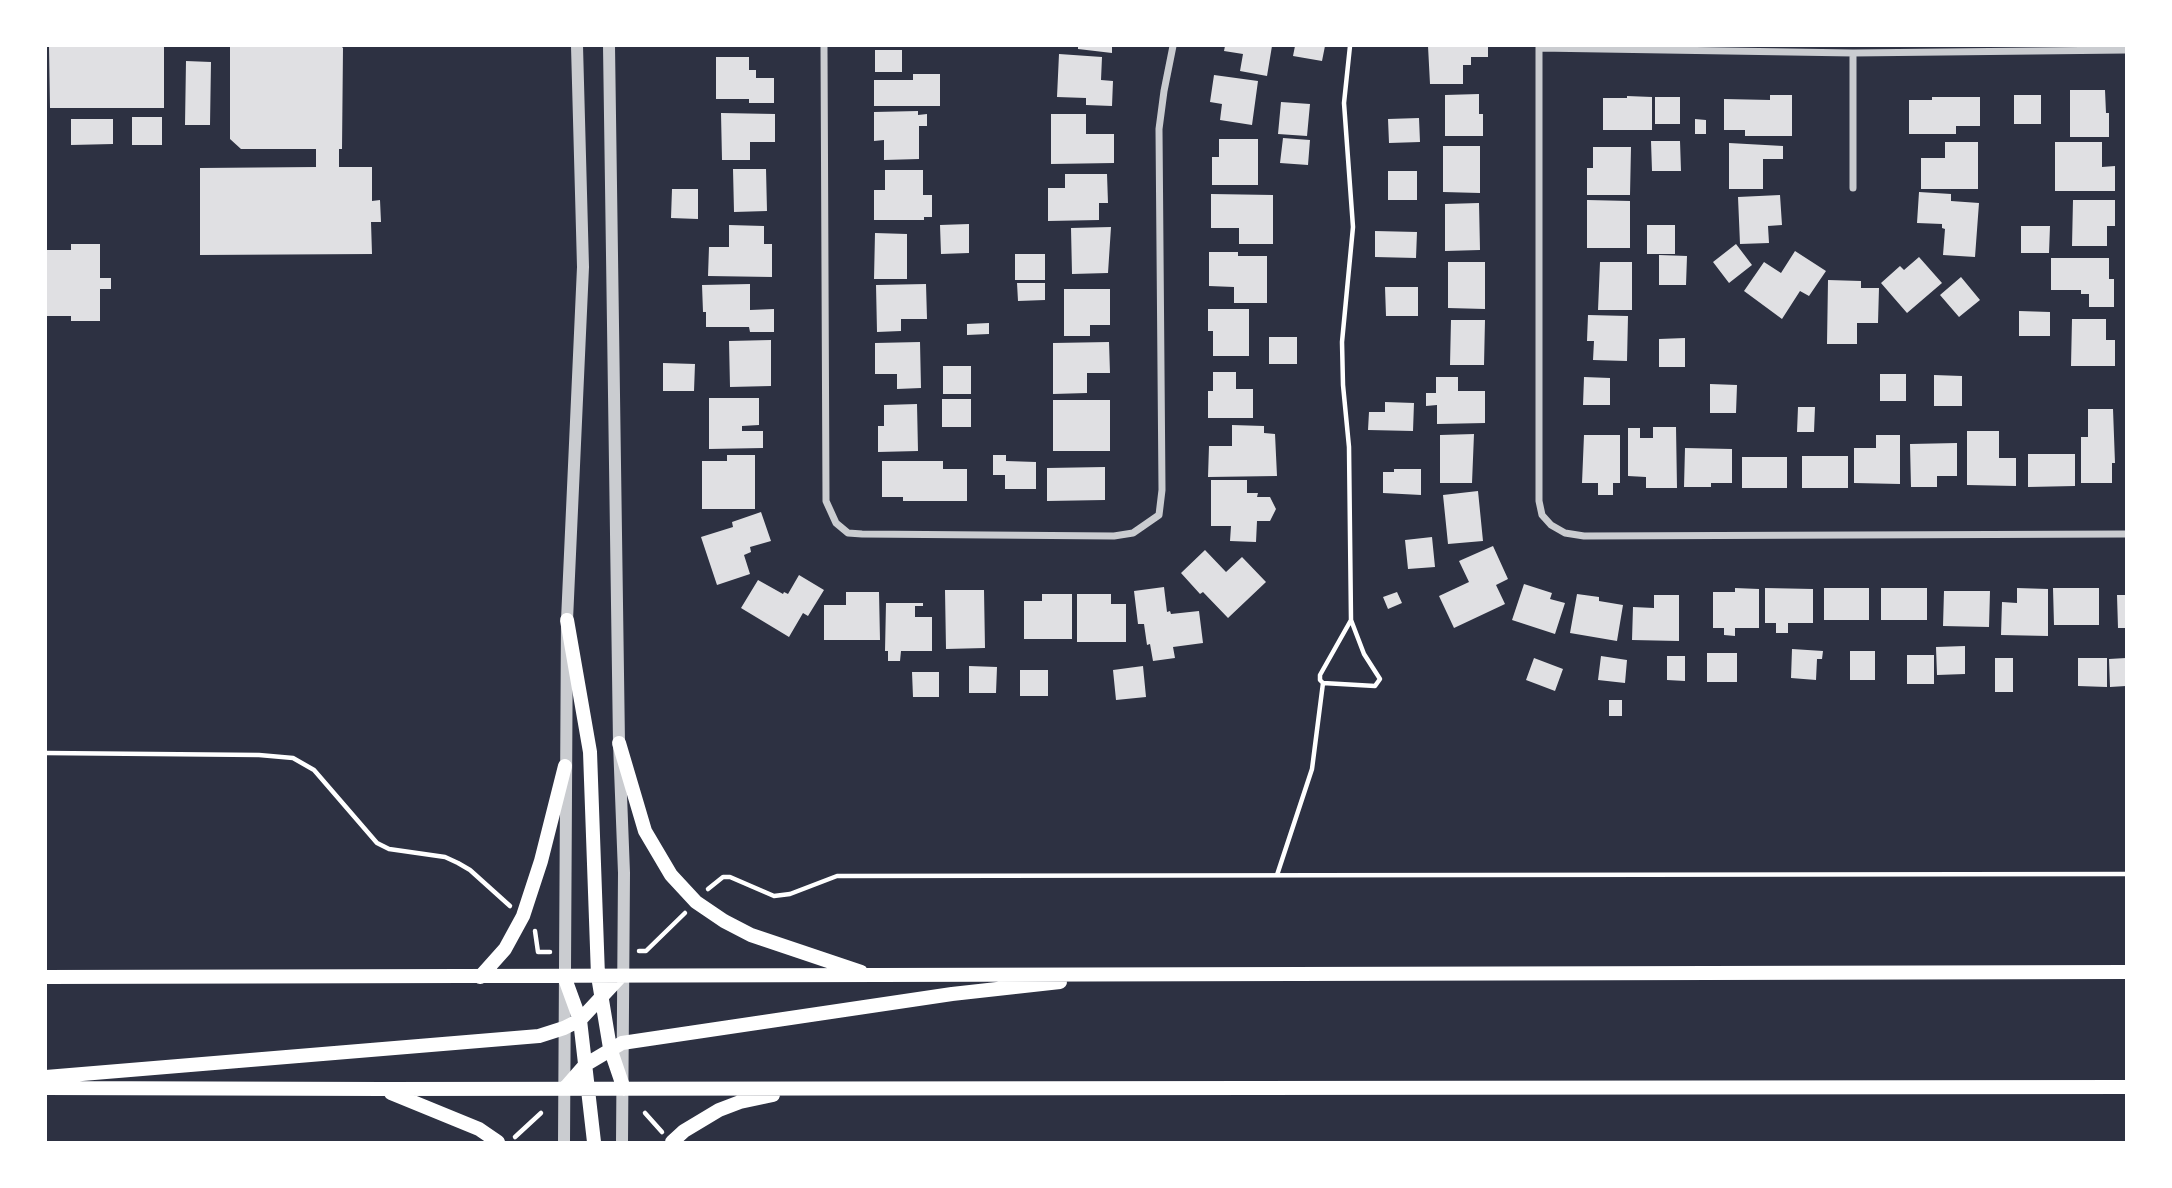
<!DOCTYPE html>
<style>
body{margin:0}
#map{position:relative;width:2172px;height:1188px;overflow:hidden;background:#2d3142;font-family:"Roboto Condensed",sans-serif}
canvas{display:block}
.frame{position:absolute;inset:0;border:47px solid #fff;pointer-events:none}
</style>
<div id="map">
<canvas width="2172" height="1188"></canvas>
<div class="frame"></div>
</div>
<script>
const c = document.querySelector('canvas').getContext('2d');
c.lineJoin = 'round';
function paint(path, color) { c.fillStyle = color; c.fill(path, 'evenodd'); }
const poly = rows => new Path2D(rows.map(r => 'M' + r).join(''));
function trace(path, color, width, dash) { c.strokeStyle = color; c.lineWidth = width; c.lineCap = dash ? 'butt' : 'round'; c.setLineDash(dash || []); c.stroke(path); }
paint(poly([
 [49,46,164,46,164,108,50,108],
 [230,46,341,46,343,48,342,149,339,149,339,167,372,167,372,201,380,200,381,222,371,222,372,254,200,255,200,168,316,167,316,149,241,149,230,139],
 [1078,46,1112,46,1112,53,1078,49],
 [1225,46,1272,46,1267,76,1240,71,1243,54,1224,51],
 [1295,46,1325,46,1322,61,1293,56],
 [1428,46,1488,46,1488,57,1471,57,1471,65,1463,65,1463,84,1430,84],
 [875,50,902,50,902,72,875,72],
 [1059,54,1102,57,1101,80,1113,81,1112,106,1086,105,1086,98,1057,97],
 [716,57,749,57,749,70,756,70,756,78,774,78,774,103,749,103,749,99,716,99],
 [186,61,211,62,210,125,185,125],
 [913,74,940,74,940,106,874,106,874,80,913,80],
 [1214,75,1258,81,1252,125,1220,120,1222,104,1210,102],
 [2070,90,2105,90,2106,113,2109,113,2109,137,2070,137],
 [1479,94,1479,114,1483,114,1483,136,1445,136,1445,95],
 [1770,95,1792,95,1792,136,1745,136,1745,130,1724,130,1724,99,1770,100],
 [2014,95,2041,95,2041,124,2014,124],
 [1627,96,1652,97,1652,130,1603,130,1603,98,1627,98],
 [1655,97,1680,97,1680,124,1655,124],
 [1932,97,1980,97,1980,126,1956,126,1956,134,1909,134,1909,100,1932,100],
 [1281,102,1310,104,1307,136,1278,134],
 [918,111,918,115,927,114,927,126,919,126,919,159,884,160,884,140,874,141,874,112],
 [721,113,775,114,775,142,750,142,750,160,722,160],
 [1051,114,1086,114,1086,134,1114,134,1114,163,1051,164],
 [132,117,162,117,162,145,132,145],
 [1419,118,1420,142,1389,143,1388,119],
 [71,119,113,119,113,144,71,145],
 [1695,119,1706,120,1706,134,1695,134],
 [1283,138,1310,140,1308,165,1280,163],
 [1219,139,1258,139,1258,185,1212,185,1212,157,1219,157],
 [1651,141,1680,141,1681,171,1652,171],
 [1945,142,1978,142,1978,189,1921,189,1921,158,1945,158],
 [2055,142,2102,142,2102,167,2115,166,2115,191,2055,191],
 [1729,143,1783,146,1783,159,1763,159,1763,189,1729,189],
 [1443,146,1480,146,1480,193,1443,192],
 [1593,147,1631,147,1630,195,1587,195,1587,168,1593,168],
 [733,169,766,169,767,211,734,212],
 [885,170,923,170,923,195,932,195,932,217,924,217,924,220,874,220,874,190,885,190],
 [1388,171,1417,171,1417,200,1388,200],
 [1065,174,1107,174,1108,203,1099,203,1099,220,1048,221,1048,188,1065,188],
 [672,189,698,189,698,219,671,218],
 [1919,192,1951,194,1951,201,1979,203,1975,257,1943,255,1945,229,1942,228,1942,224,1917,223],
 [1211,194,1273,195,1273,244,1239,244,1239,228,1211,228],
 [1780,195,1782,225,1768,226,1769,243,1740,244,1738,197],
 [1587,200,1630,201,1630,248,1587,248],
 [2073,200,2115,200,2115,226,2107,226,2107,246,2072,246],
 [1479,203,1480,250,1445,251,1445,204],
 [969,224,969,253,941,254,940,225],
 [729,225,764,226,764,244,772,244,772,277,708,276,709,247,729,247],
 [1647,225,1675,225,1675,254,1647,254],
 [2021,226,2050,226,2049,253,2021,253],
 [1111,227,1108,273,1072,274,1071,228],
 [1375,231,1417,232,1416,258,1375,257],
 [875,233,907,234,907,279,874,279],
 [71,244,100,244,100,278,111,278,111,289,100,289,100,321,71,321,71,316,46,316,46,250,71,250],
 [1736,244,1752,265,1729,283,1713,262],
 [1795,251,1826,271,1809,296,1800,291,1782,319,1744,291,1764,262,1781,273],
 [1209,252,1238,252,1238,256,1267,256,1267,303,1234,303,1234,287,1209,286],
 [1015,254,1045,254,1045,280,1015,280],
 [1659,255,1687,256,1686,285,1659,285],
 [1919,257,1942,283,1907,313,1881,283,1900,266,1904,270],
 [2051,258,2109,258,2109,279,2114,279,2114,307,2089,307,2089,294,2081,294,2081,290,2051,290],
 [1448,262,1485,262,1485,309,1448,308],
 [1600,262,1632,262,1632,310,1598,310],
 [1961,277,1980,300,1959,317,1940,295],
 [1828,280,1861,281,1861,288,1879,288,1878,323,1857,323,1857,344,1827,344],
 [1017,283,1045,283,1045,300,1018,301],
 [750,284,750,310,774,309,774,332,750,332,749,327,706,327,706,312,703,312,702,285],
 [926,284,927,319,901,319,901,331,877,332,876,285],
 [1385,287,1418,287,1418,316,1386,316],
 [1064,289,1110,289,1110,325,1090,325,1090,336,1064,336],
 [1208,309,1249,309,1249,356,1213,356,1213,331,1208,331],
 [2019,311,2050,312,2050,336,2019,336],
 [1588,315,1628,316,1627,361,1593,360,1594,341,1587,341],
 [2072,319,2106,319,2106,340,2115,340,2115,366,2071,366],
 [1451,320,1485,320,1484,365,1450,365],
 [989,323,989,334,967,335,967,324],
 [1269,337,1297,337,1297,364,1269,364],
 [1685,338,1685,367,1659,367,1659,339],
 [771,340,771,386,730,387,729,341],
 [920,342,921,388,897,389,897,374,875,374,875,343],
 [1109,342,1110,373,1087,373,1087,393,1053,394,1053,343],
 [663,363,695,364,694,391,663,391],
 [943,366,971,366,971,394,943,394],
 [1213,372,1236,372,1236,389,1253,389,1253,418,1208,418,1208,391,1213,391],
 [1880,374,1906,374,1906,401,1880,401],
 [1934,375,1962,376,1962,406,1934,406],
 [1436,377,1458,377,1458,391,1485,391,1485,423,1437,424,1437,405,1426,406,1426,393,1436,393],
 [1584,377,1610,378,1610,405,1583,405],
 [1710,384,1737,385,1736,413,1710,413],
 [709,398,759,398,759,425,742,426,742,431,763,431,763,448,709,449],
 [942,399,971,399,971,427,942,427],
 [1053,400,1110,400,1110,451,1053,451],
 [1385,402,1414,403,1413,431,1368,430,1369,412,1385,412],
 [917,404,918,451,878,452,878,426,884,426,884,405],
 [1798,407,1815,407,1814,432,1797,432],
 [2088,409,2113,409,2115,463,2112,463,2112,483,2081,483,2081,437,2088,437],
 [1232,425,1264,426,1264,433,1275,434,1277,476,1208,477,1209,446,1232,446],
 [1653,427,1676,427,1677,488,1646,488,1646,477,1628,476,1628,428,1640,428,1640,438,1653,438],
 [1967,431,1999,431,1999,458,2016,458,2016,486,1967,485],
 [1474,434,1472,483,1440,483,1440,435],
 [1584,435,1620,435,1620,483,1613,483,1613,495,1598,495,1598,483,1582,483],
 [1876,435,1900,435,1900,484,1854,483,1854,448,1876,448],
 [1957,443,1957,476,1937,476,1937,487,1911,487,1910,444],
 [1685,448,1732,449,1732,483,1711,483,1711,487,1684,487],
 [2028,454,2075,454,2075,486,2028,487],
 [727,455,755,455,755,509,702,509,702,461,727,461],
 [993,455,1006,455,1006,461,1036,462,1036,489,1005,489,1005,475,993,475],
 [1802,456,1848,456,1848,488,1802,488],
 [1742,457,1787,457,1787,488,1742,488],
 [882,461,943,461,943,469,967,469,967,501,903,501,903,497,882,497],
 [1105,467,1105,500,1047,501,1047,468],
 [1394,469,1421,469,1421,495,1383,493,1383,472,1394,472],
 [1211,480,1247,480,1247,493,1258,493,1257,497,1270,497,1276,509,1270,521,1257,521,1256,542,1230,541,1231,526,1211,526],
 [1478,491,1483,541,1448,544,1443,495],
 [761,512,771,541,750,547,751,552,744,555,750,574,717,585,701,537,733,527,732,522],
 [1432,537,1435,567,1408,569,1405,540],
 [1493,546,1508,579,1496,585,1505,604,1454,628,1439,596,1469,582,1459,561],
 [1205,550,1226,572,1242,557,1266,582,1228,618,1203,592,1200,594,1181,573],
 [799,575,824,590,808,616,803,613,789,637,741,608,758,580,783,594,784,592,788,594],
 [1524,584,1552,593,1550,599,1565,603,1555,634,1512,620],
 [1164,587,1167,612,1170,611,1171,614,1199,611,1203,643,1173,647,1175,658,1153,661,1150,644,1147,645,1144,624,1138,624,1134,591],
 [1735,588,1759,589,1759,628,1735,628,1735,636,1724,635,1724,628,1713,628,1713,592,1735,592],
 [1765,588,1813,589,1813,623,1788,623,1788,633,1776,633,1776,623,1765,623],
 [1824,588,1869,588,1869,620,1824,620],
 [1881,588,1927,588,1927,620,1881,620],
 [2017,588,2048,589,2048,636,2001,635,2002,602,2017,603],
 [2053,588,2099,588,2099,625,2054,625],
 [945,590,984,590,985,648,946,649],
 [1944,591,1990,591,1989,627,1943,626],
 [846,592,879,592,880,640,824,640,824,605,846,605],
 [1397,592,1402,603,1388,609,1383,597],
 [1042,594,1072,594,1072,639,1024,639,1024,601,1042,601],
 [1077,594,1111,594,1111,604,1126,604,1126,642,1077,642],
 [1577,594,1599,597,1599,601,1623,605,1617,641,1570,633],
 [1654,595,1679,595,1679,641,1632,640,1633,607,1654,608],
 [2117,595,2126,595,2126,628,2118,628],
 [886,603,923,603,923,606,915,606,915,617,932,617,932,651,901,651,900,661,888,661,888,651,885,651],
 [1965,646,1965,674,1937,675,1936,647],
 [1792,649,1823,651,1822,659,1817,659,1816,680,1791,678],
 [1850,651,1875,651,1875,680,1850,680],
 [1707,653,1737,653,1737,682,1707,682],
 [1907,655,1934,655,1934,684,1907,684],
 [1601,656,1627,660,1625,683,1598,680],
 [1667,656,1685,656,1685,681,1667,680],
 [1534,658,1563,669,1555,691,1526,680],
 [1995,658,2013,658,2013,692,1995,692],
 [2078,658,2107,658,2107,687,2078,686],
 [2126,658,2126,686,2110,687,2109,659],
 [969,666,997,667,996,693,969,693],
 [1143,666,1146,697,1116,700,1113,670],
 [1020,670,1048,670,1048,696,1020,696],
 [912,672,939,672,939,697,913,697],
 [1609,700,1622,700,1622,716,1609,716]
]), '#e0e0e3');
trace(poly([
 [1350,46,1344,103,1353,227,1342,342,1343,385,1349,447,1351,620,1364,654,1380,679,1375,686,1323,683,1320,680,1320,675,1351,620],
 [46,753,259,755,293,758,314,770,377,843,389,849,445,857,458,863,470,870,510,906],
 [1277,875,1312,769,1323,683],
 [708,889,723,877,730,877,774,896,790,894,837,876,2126,874],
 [535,931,538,952,550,952],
 [639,951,646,951,685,913],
 [645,1113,662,1132],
 [515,1137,541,1113]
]), '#fff', 4.5);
trace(poly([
 [824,46,826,501,836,523,848,533,862,534,1114,536,1133,533,1159,515,1162,490,1159,129,1164,91,1173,46],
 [1539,46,1539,501,1542,515,1551,525,1565,533,1584,536,2126,534],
 [1539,48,1853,53,2126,50],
 [1853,53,1853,188]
]), '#caccd0', 7);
trace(poly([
 [609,46,619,743,624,873,622,1142],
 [564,1142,567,620,583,267,577,46]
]), '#caccd0', 12);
trace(poly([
 [567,620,590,752,598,976,610,1048,624,1089],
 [619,743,645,831,671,875,696,902,724,921,751,935,861,972],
 [564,976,580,1020,594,1142],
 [46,977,2126,972],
 [480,977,505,949,523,916,541,861,565,766],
 [46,1077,539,1036,564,1028,580,1020,621,976],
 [46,1088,383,1089,2126,1087],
 [564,1089,585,1065,622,1043,952,994,1060,982],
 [391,1093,479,1129,498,1142],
 [672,1142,684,1131,719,1110,740,1102,773,1095]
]), '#fff', 14);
</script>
